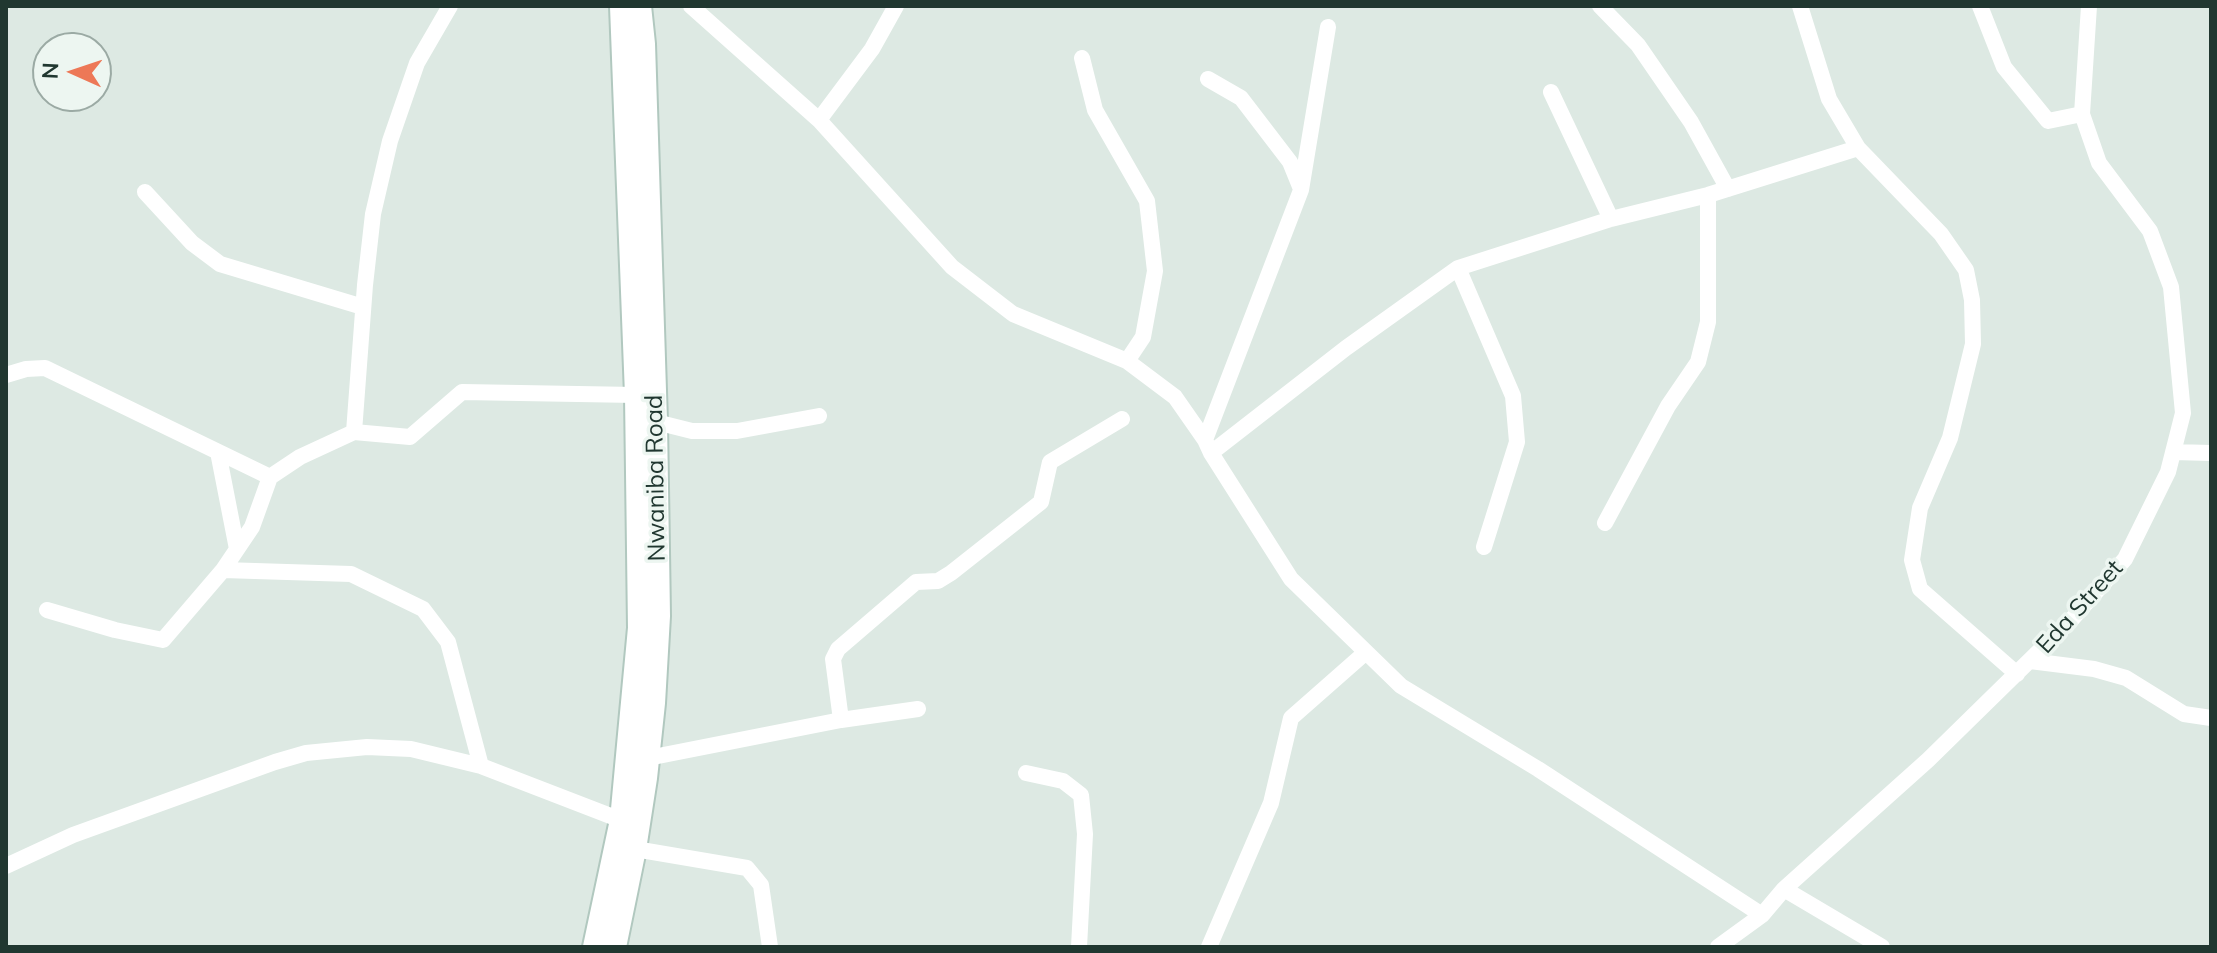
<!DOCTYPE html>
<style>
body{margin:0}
#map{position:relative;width:2217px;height:953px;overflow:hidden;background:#dde9e3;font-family:Mulish,sans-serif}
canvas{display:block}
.frame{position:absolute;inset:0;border:8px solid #203730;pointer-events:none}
.north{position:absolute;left:32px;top:32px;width:80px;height:80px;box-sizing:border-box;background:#edf6f1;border:2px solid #9baaa4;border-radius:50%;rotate:273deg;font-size:22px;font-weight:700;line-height:32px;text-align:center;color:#203730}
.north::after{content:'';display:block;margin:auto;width:28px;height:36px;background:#ed7857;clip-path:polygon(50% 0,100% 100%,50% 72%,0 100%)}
</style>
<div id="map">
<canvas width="2217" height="953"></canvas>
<div class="frame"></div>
<div class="north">N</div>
</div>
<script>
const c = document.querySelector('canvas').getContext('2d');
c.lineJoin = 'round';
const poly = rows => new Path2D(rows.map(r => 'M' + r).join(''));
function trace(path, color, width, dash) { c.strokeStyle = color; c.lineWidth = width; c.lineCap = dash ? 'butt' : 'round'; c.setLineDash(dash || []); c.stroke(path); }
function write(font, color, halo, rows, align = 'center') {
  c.font = font + ' Mulish,sans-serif'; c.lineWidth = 7; c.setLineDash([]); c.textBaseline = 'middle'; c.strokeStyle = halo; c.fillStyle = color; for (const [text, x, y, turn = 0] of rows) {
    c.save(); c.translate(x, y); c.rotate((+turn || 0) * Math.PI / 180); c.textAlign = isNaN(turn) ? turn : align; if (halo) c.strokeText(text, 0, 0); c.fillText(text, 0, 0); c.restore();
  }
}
const secondary = poly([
 [594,947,621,820,639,628,636,395,621,6],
 [615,947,635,849,646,778,654,703,659,616,656,422,644,44,640,6]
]);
trace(secondary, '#b1c8bf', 26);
trace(poly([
 [691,6,819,120,952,267,1013,314,1127,361,1175,397,1205,440,1211,453,1291,579,1401,686,1538,769,1762,915],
 [1600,6,1638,45,1691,122,1728,189],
 [1800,6,1829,99,1858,148,1941,234,1966,270,1972,300,1973,344,1950,438,1920,508,1912,560,1920,589,2017,674],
 [1980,6,2004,67,2048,121,2082,114],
 [1082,58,1095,110,1147,201,1155,271,1143,337,1127,361],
 [1208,79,1241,98,1290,162,1301,189],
 [1551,92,1611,219],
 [819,120,872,49,896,6],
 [145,192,192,243,220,264,363,307],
 [1458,268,1513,396,1517,442,1484,547],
 [6,375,26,369,45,368,270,477],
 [656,422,692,431,737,431,819,416],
 [354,432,365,285,373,214,390,141,417,63,450,6],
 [1205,440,1301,190,1328,27],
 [218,452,237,549],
 [2173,452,2211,453],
 [1211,453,1346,348,1458,268,1611,219,1708,195,1858,148],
 [1605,523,1668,406,1698,362,1708,322,1708,195],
 [223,570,351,574,423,609,448,642,481,766],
 [47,610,115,630,163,640,223,570,252,527,270,477,300,457,354,432,410,437,462,392,636,395],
 [2030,661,2094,669,2126,678,2184,714,2211,718],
 [841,720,833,659,838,649,916,582,938,581,951,573,1041,502,1050,462,1122,419],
 [648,758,841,720,918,709],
 [1026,773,1063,781,1081,795,1085,834,1079,947],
 [635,849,747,868,761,885,770,947],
 [6,866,73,835,275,762,306,753,367,747,411,749,481,766,621,820],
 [1784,889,1882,947],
 [1209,947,1271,803,1291,718,1366,652],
 [1718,947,1762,915,1784,889,1928,760,2073,618,2125,559,2168,472,2183,413,2171,287,2150,231,2099,163,2082,114,2089,6]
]), '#fff', 16);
trace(secondary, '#fff', 22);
write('24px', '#203730', '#edf6f1', [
 ["Nwaniba Road",656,478,-91],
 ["Eda Street",2080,607,-48]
]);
</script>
